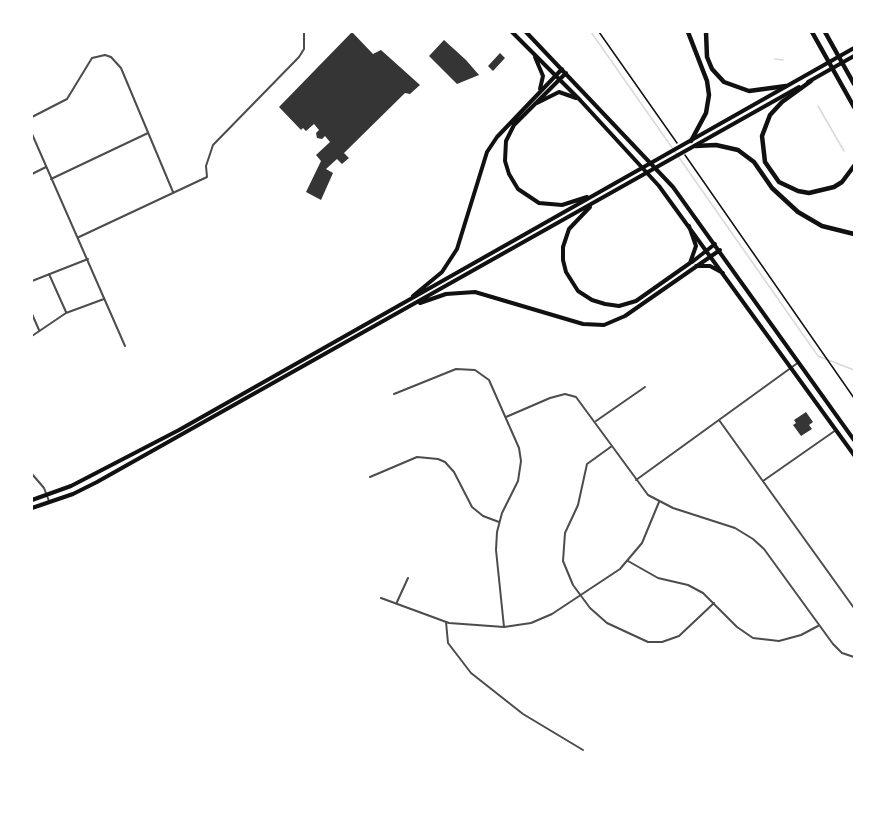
<!DOCTYPE html>
<style>
body{margin:0}
#map{position:relative;width:886px;height:824px;overflow:hidden;background:#fff;font-family:"Alegreya Sans",sans-serif}
canvas{display:block}
.frame{position:absolute;inset:0;border:33px solid #fff;pointer-events:none}
</style>
<div id="map">
<canvas width="886" height="824"></canvas>
<div class="frame"></div>
</div>
<script>
const c = document.querySelector('canvas').getContext('2d');
c.lineJoin = 'round';
const poly = rows => new Path2D(rows.map(r => 'M' + r).join(''));
function trace(path, color, width, dash) { c.strokeStyle = color; c.lineWidth = width; c.lineCap = dash ? 'butt' : 'round'; c.setLineDash(dash || []); c.stroke(path); }
function paint(path, color) { c.fillStyle = color; c.fill(path, 'evenodd'); }
trace(poly([
 [591,32,818,356,854,370],
 [775,59,783,60],
 [818,106,844,151]
]), '#d9d9d9', 1.5);
paint(poly([
 [352,32,373,54,381,50,420,85,410,94,405,93,344,153,349,158,342,164,337,159,326,169,333,173,321,200,306,192,321,161,316,155,330,142,325,136,322,139,317,138,316,133,319,130,314,124,306,131,303,128,301,130,279,107],
 [444,40,466,60,479,75,457,84,429,56],
 [500,53,505,58,493,71,488,66],
 [806,412,813,422,809,425,812,429,801,436,793,425,796,423,794,420]
]), '#353535');
trace(poly([
 [599,32,677,143],
 [685,155,854,398]
]), '#111', 1.5);
trace(poly([
 [32,117,67,99,92,58,105,55,111,57,121,68,173,192],
 [32,134,125,346],
 [32,174,46,167],
 [51,179,148,133],
 [79,237,207,177,206,166,213,145,299,57,304,49,304,32],
 [49,274,66,312],
 [32,281,88,259],
 [32,314,39,330],
 [32,336,66,313,104,299],
 [394,394,456,369,475,370,489,380,519,448,521,461,518,481,502,513,497,532,496,550,504,627],
 [506,417,550,398,565,394,576,397,648,495,673,508,735,528,753,539,764,549,833,644,842,653,854,657],
 [719,420,854,608],
 [596,421,645,387],
 [612,446,587,464,578,505,565,533,563,561,573,585,590,608,607,623,648,642,662,642,679,636,714,603],
 [32,474,44,488,49,501],
 [370,477,417,457,438,459,445,462,454,472,472,507,483,516,499,522],
 [636,480,799,362],
 [763,481,836,430],
 [628,561,658,578,688,585,703,593,737,627,753,638,779,641,801,635,818,626],
 [381,598,449,623,504,627,531,623,552,614,620,569,642,543,659,502],
 [397,602,408,578],
 [446,622,448,643,471,673,523,714,583,750]
]), '#4c4c4c', 2);
trace(poly([
 [512,32,580,100,659,186,854,455],
 [526,32,673,187,854,440],
 [535,57,543,76,540,89],
 [566,73,514,125,506,141,505,161,509,174,518,189,539,203,562,205,587,197],
 [808,82,854,56],
 [537,103,559,92,576,98],
 [590,207,569,229,563,247,563,260,566,272,578,291,592,300,605,304,619,306,636,301,690,263,696,246,689,226],
 [692,262,715,244],
 [696,266,710,266,723,273],
 [413,296,442,272,457,249,487,152,497,137,562,69],
 [420,303,446,294,475,292,583,324,604,325,625,316,720,250],
 [32,500,71,486,179,430,854,48],
 [32,508,73,494,97,482,799,87]
]), '#111', 4);
trace(poly([
 [688,32,707,81,709,95,706,113,691,141],
 [706,32,707,57,712,69,724,82,749,91,786,86],
 [812,32,854,107],
 [825,32,854,84],
 [811,81,782,102,770,115,762,136,765,162,779,182,798,191,809,193,834,187,842,182,854,166],
 [695,146,716,145,738,150,754,162,772,188,798,212,822,226,854,234]
]), '#111', 4.5);
</script>
